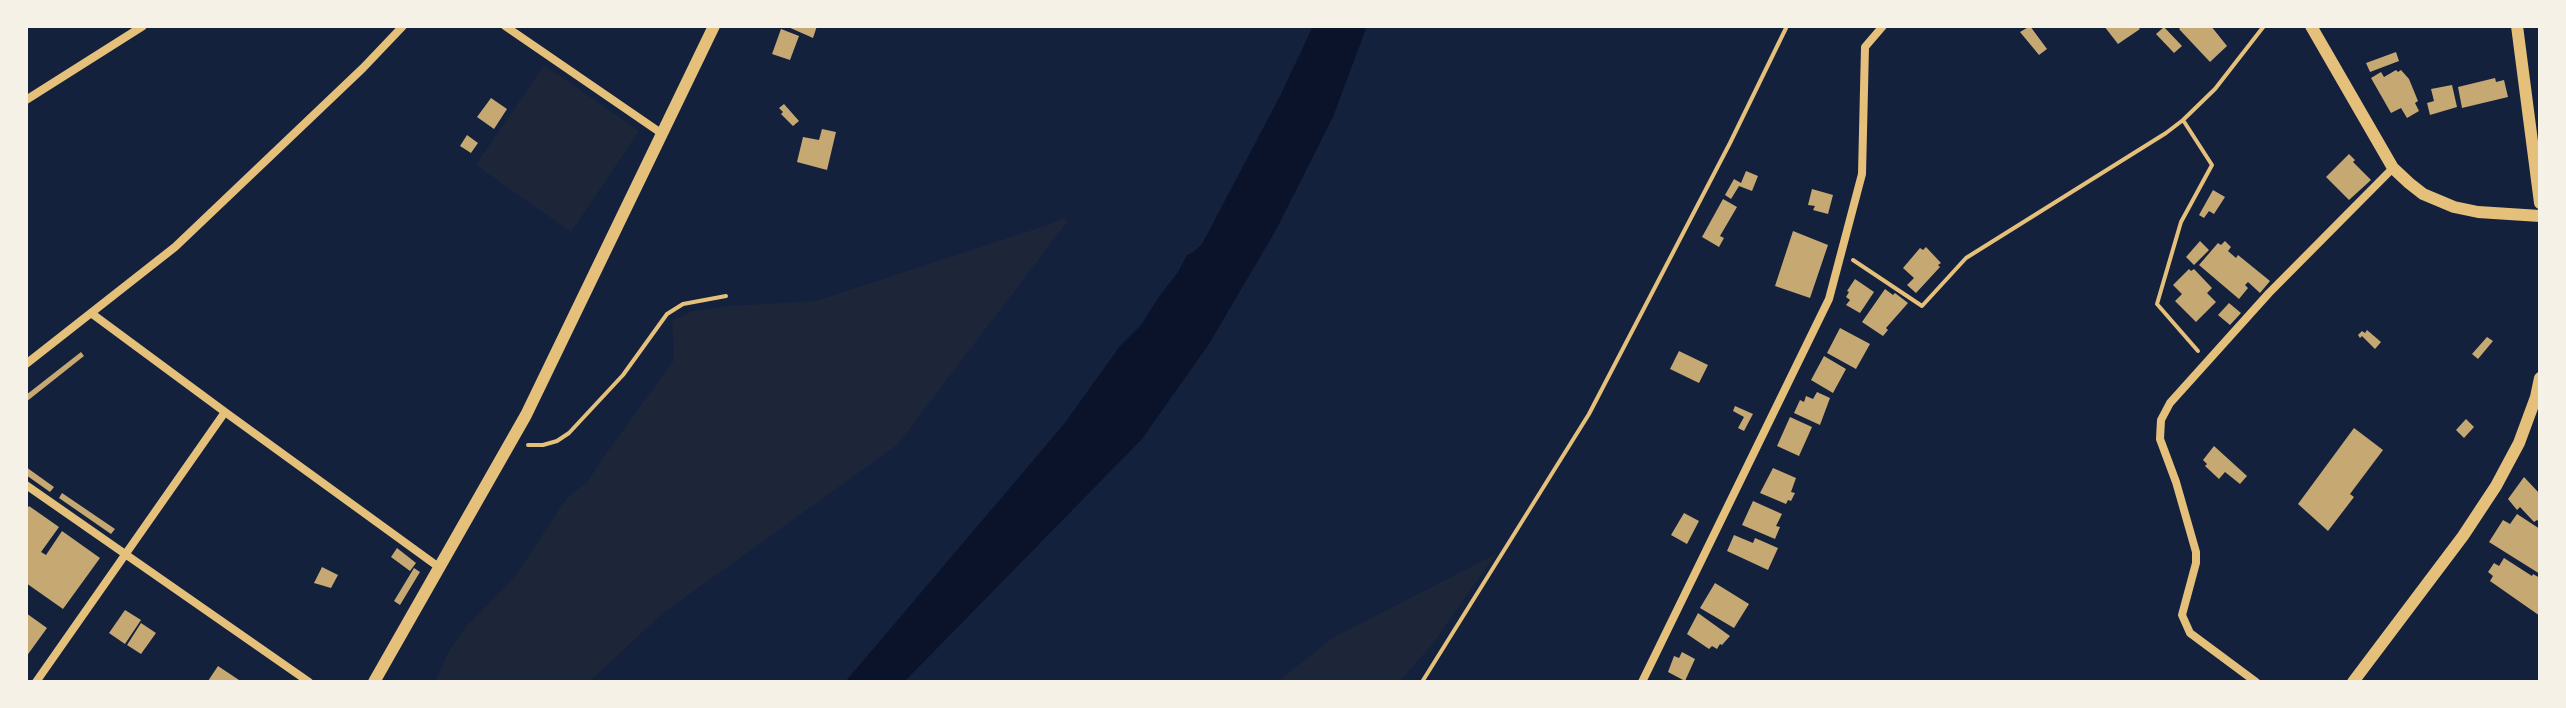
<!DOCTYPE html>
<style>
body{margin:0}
#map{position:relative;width:2566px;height:708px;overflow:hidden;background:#14213d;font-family:"IBM Plex Serif",serif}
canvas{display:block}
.frame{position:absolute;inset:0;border:28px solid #f6f1e7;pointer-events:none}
</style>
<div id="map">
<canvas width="2566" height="708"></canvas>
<div class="frame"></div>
</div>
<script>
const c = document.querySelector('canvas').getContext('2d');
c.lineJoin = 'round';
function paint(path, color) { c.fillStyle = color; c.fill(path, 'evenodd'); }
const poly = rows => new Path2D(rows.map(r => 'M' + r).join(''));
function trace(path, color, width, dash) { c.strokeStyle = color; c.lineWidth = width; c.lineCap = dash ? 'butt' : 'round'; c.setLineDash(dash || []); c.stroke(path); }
paint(poly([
 [544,65,639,131,571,232,476,165],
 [1064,217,1067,222,897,445,663,613,589,682,437,682,437,677,448,652,465,628,514,578,566,499,588,481,608,451,674,360,672,321,693,311,730,306,816,301,1051,224],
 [1496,554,1430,647,1399,682,1277,682,1334,637]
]), '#1d2539');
paint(poly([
 [1313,26,1367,26,1333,117,1276,230,1209,344,1142,439,904,682,845,682,1064,424,1120,346,1141,325,1158,298,1178,272,1187,255,1192,253,1202,244,1280,96]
]), '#0b132b');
paint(poly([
 [786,26,817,26,813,38],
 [2030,26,2047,49,2039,55,2020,32],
 [2104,26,2137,26,2140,29,2118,44],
 [2183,26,2211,26,2227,46,2210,62,2179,29],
 [2164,27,2182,46,2174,53,2156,34],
 [781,29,799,36,790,60,772,54],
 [2396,52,2399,61,2370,72,2366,63],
 [2396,70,2398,72,2401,70,2409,79,2418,101,2415,103,2419,111,2407,118,2401,108,2391,113,2371,78,2381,72,2384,77],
 [2495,78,2496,82,2504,80,2508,97,2462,108,2458,87],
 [2452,85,2457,107,2430,115,2427,103,2434,101,2431,89],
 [491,98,507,109,494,129,477,117],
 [784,104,799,121,793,126,781,114,783,112,779,108],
 [822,129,836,132,827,170,797,162,803,137,819,140],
 [467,135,478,143,471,153,460,146],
 [2349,154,2355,160,2353,162,2371,180,2349,200,2326,177],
 [1746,171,1758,176,1752,191,1739,186,1731,199,1725,195,1734,179,1741,183],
 [1812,189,1833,195,1828,214,1813,210,1815,206,1808,205],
 [2213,190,2225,197,2214,214,2209,211,2204,218,2199,215],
 [1723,199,1737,207,1720,236,1724,238,1719,247,1702,237],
 [1793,231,1828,245,1810,298,1775,286],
 [2200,241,2209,250,2194,265,2186,257],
 [2225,241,2231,247,2228,251,2236,258,2238,255,2270,281,2260,293,2248,282,2245,285,2248,288,2239,299,2199,265,2218,243,2221,245],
 [1926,247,1941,263,1938,265,1940,267,1916,293,1907,285,1914,278,1903,268,1920,248,1923,250],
 [2189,269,2191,271,2194,269,2212,288,2207,293,2216,302,2196,322,2175,301,2182,294,2173,285],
 [1855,279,1874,292,1860,313,1846,305,1850,300,1846,297,1849,292,1847,291],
 [1885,289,1893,295,1895,293,1908,303,1886,328,1888,330,1883,336,1862,322],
 [2229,303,2241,313,2230,325,2218,315],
 [1840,328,1870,344,1856,369,1827,353],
 [2367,330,2381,342,2375,349,2362,336,2360,338,2358,335,2362,331,2365,333],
 [2487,337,2493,341,2478,359,2472,354],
 [1679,351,1708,365,1699,383,1670,369],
 [81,352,84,356,26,402,26,395],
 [1824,356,1846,369,1833,393,1811,380],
 [1817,392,1830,398,1820,425,1794,413,1800,400,1804,402,1806,396,1813,399],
 [1735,406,1753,414,1744,431,1738,428,1744,417,1733,411],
 [1790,417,1812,427,1799,456,1777,446],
 [2466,419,2474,427,2464,438,2456,430],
 [2354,428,2383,450,2350,494,2354,497,2328,531,2298,504],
 [2214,446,2247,476,2240,484,2225,472,2219,479,2205,466,2207,464,2203,460],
 [26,467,54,487,50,492,26,475],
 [1773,468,1796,478,1791,492,1795,493,1791,501,1788,500,1786,504,1760,493],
 [2524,477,2540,494,2540,523,2537,520,2534,522,2520,507,2517,510,2508,499],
 [62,493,115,529,111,534,59,498],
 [1753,501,1782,514,1776,526,1780,527,1775,539,1742,525],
 [29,506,59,527,41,552,46,555,62,531,100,558,63,609,26,583,26,510],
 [1684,513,1699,521,1687,544,1671,535],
 [2517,514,2540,529,2540,574,2489,542,2503,520,2510,524],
 [1734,535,1753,543,1755,538,1778,548,1768,570,1727,551],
 [397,548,416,563,410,571,391,557],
 [2504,558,2532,576,2533,574,2540,578,2540,616,2490,581,2493,576,2488,572,2494,563,2499,566],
 [322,567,338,575,331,588,314,583],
 [414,568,420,572,400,605,394,601],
 [1715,583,1749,604,1734,628,1700,608],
 [125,610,141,620,125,644,109,633],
 [26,613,47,628,26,657],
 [1698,613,1730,636,1722,645,1720,644,1717,649,1712,646,1709,649,1687,634],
 [141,623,156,633,141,654,127,645],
 [1682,652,1695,659,1685,681,1668,672,1674,656,1679,658],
 [218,666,242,682,208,681]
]), '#c6a872');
trace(poly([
 [2183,120,2212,165,2181,222,2157,304,2198,351],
 [1853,260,1922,306,1966,258,2166,133,2183,120,2215,89,2264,26],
 [528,445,543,445,557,441,569,433,623,375,667,314,683,304,726,296],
 [1422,682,1589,414,1730,143,1787,26]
]), '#e5c07b', 4);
trace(poly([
 [505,26,661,133],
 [26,100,143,26],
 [91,313,225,412],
 [26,364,175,247,363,68,403,26],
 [26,485,309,682],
 [36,682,225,412,440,568],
 [1642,682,1829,299,1862,174,1865,47,1883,26],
 [2256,682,2190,633,2182,615,2196,563,2196,552,2176,482,2160,439,2161,420,2170,403,2269,293,2393,168]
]), '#e5c07b', 8);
trace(poly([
 [2311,26,2393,168,2409,183,2423,194,2454,207,2478,212,2540,216],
 [2517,26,2540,203],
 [374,682,526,415,714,26],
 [2353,682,2463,536,2496,486,2519,443,2536,397,2540,378]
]), '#e5c07b', 12);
</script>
